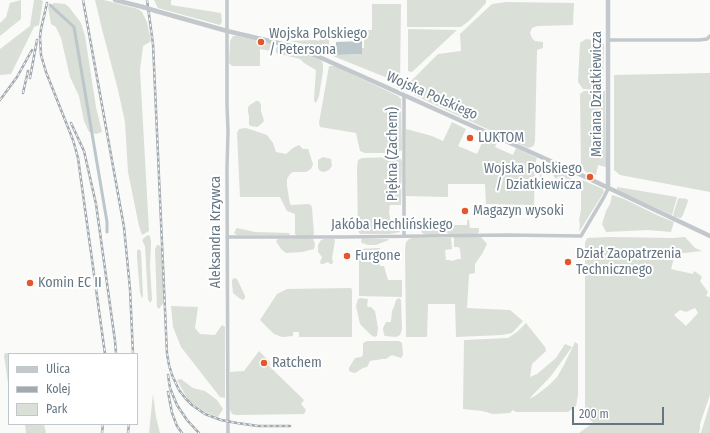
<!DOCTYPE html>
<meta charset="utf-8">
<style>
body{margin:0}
#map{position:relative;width:710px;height:433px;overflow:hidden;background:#fafaf8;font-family:"Fira Sans Condensed",sans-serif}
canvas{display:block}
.legend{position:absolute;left:8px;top:353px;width:130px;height:72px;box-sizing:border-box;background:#fff;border:1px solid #c1c8cd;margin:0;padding:5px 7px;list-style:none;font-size:12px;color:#657683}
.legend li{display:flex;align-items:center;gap:8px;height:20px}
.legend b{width:20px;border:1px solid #c1c8cd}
.scale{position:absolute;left:572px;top:407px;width:92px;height:18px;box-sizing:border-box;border:2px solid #657683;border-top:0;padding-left:5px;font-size:12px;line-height:14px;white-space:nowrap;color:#657683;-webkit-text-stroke:3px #fff;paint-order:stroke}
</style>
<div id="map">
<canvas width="710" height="433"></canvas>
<ul class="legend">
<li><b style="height:5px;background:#c3c8cc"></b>Ulica</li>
<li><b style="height:5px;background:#a2aab0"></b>Kolej</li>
<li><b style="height:11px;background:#dadfd7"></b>Park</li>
</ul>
<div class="scale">200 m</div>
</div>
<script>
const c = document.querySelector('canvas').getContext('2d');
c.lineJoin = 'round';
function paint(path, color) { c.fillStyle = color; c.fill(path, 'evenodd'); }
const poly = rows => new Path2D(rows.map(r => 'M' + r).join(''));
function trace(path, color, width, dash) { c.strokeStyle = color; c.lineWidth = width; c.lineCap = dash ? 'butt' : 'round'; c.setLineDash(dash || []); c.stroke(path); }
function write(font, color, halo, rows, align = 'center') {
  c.font = font + ' "Fira Sans Condensed",sans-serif'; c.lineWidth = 4; c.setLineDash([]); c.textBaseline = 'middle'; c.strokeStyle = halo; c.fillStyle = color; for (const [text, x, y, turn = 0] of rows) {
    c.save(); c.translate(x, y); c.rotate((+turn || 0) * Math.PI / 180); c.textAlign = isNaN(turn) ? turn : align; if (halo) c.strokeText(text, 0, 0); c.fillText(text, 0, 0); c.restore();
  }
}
paint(poly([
 [21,0,21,19,0,36,0,23,6,17,10,3],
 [34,0,41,0,43,1,39,25,34,27,11,74,0,75,0,49,30,26],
 [95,0,104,0,138,9,142,12,147,22,151,41,148,43,143,46,140,70,149,231,142,235,139,226,128,172,125,122,118,90,103,33],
 [154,0,171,0,171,5,221,13,222,22,220,25,158,8],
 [407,0,486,0,486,3,470,20,461,27,407,27],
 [506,2,574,3,573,25,537,26,532,28,530,33,532,38,535,41,543,42,543,48,537,50,535,141,534,145,532,147,528,148,414,95,409,89,409,83,438,54,461,51,460,34,492,4],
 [54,3,65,4,69,7,81,23,85,36,96,107,102,132,96,134,89,132,84,121,79,96,70,77,61,38,56,27,51,24,48,7],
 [372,4,401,4,400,83,333,56,336,51,336,55,362,54,362,48,364,48,364,40,365,40,360,32,361,30,372,30],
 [408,29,457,30,412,72,408,71],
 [326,32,329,34,329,51,328,54,303,44,290,41,316,40,318,41,321,39,322,40,326,35],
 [233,36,238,36,257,40,261,44,264,45,265,42,271,43,273,45,271,51,260,49,260,66,232,66,229,63,230,41],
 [586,39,599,41,604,44,603,87,599,90,583,89,578,82,580,43],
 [278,45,313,56,322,61,323,65,323,71,319,96,316,103,314,100,316,70,304,63,300,59,276,53,276,49],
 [329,66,335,66,398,96,401,99,402,150,396,153,365,153,360,151,356,133,320,127,319,123],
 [710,73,710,192,620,175,614,170,614,75],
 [584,91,605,91,606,167,598,165,596,175,586,172,581,167,580,94],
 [256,101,259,101,261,105,261,111,264,121,260,125,257,127,251,126,249,125,249,116,248,112,248,107,250,105],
 [452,122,466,129,458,146,477,154,485,136,498,140,495,147,513,155,516,148,537,158,535,164,534,205,486,204,485,184,448,184,448,197,406,196,406,129,432,136,443,141],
 [246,128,267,135,273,143,276,152,286,154,293,148,299,145,303,149,308,149,313,164,311,169,306,172,293,172,290,174,287,179,287,186,290,204,291,205,308,204,311,205,312,208,314,234,313,236,297,236,295,234,295,214,287,211,280,197,240,197,237,133,239,129],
 [323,157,331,159,332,166,329,170,324,172,320,171,318,168,318,160],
 [396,157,399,158,401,159,402,162,401,205,390,205,389,211,390,219,399,221,401,223,400,232,390,234,360,234,358,231,357,168,358,160,362,158],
 [543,162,572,175,569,184,564,182,566,178,563,177,561,180,559,176,556,179,552,174,548,175,543,171,540,179,539,166,541,163],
 [580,179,603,189,604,192,579,232,580,224,579,220,581,210,581,185],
 [617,187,677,197,672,215,617,190],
 [612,195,624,199,659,216,674,222,671,232,648,230,606,232,602,224,606,211,610,204],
 [679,198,687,199,688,201,683,215,681,218,675,217,673,215,678,199],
 [467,220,469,220,470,228,479,228,479,232,477,234,449,234,446,232,447,228,451,225,467,225],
 [428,222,436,222,441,225,443,231,442,233,437,235,426,235,422,233,421,230,421,225],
 [237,228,255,232,289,233,290,234,289,235,237,235,234,233,236,229],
 [148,235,150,236,151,242,150,267,152,300,150,303,148,299,145,246,142,240,145,237],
 [454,237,481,237,487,244,482,254,475,264,475,273,469,274,467,308,510,310,523,321,512,333,502,335,456,337,455,304,428,304,427,337,406,337,405,249,406,242,409,239,412,238,451,238,452,249,445,250,446,260,450,260,451,261,456,260,457,259,461,259,460,249,458,247,454,247],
 [610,237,673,238,685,237,695,248,702,251,675,254,671,269,693,274,694,271,700,275,702,277,700,281,708,292,706,296,710,297,710,395,700,424,700,428,699,433,579,433,593,423,588,417,585,407,585,243,587,238],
 [695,308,698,313,686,326,674,315,680,310,686,312],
 [306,238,313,239,315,244,314,249,302,252,286,253,281,249,276,241,278,239],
 [362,238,384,239,388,239,389,240,381,243,376,245,368,245,362,243,361,242],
 [324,239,334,239,335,241,332,258,333,262,332,264,330,264,328,262,323,264,321,264,320,262,322,257,318,252,318,245,321,240],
 [157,245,159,245,161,248,163,284,163,303,159,309,157,307,155,249],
 [380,248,380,266,384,266,388,280,402,280,402,297,359,296,359,262,357,262,358,249],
 [138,249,141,251,143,296,142,298,140,293,137,257,137,251],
 [234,278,237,279,245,296,245,298,243,300,239,298,233,293,232,283,232,280],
 [351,288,352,290,352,337,299,337,299,332,293,332,293,336,282,337,274,334,260,320,277,294,287,289],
 [360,298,368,299,367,305,368,307,371,307,375,311,378,328,377,336,374,337,371,335,360,324,356,306,358,299],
 [399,298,401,300,402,329,400,335,396,337,385,336,384,335,383,328,386,322,390,322,391,321,392,311,394,307,395,303,396,300],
 [171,306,198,307,195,328,200,334,215,335,222,325,225,327,225,398,220,397,181,347,173,327],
 [526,323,545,347,546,351,532,364,530,377,537,374,556,358,565,344,572,347,551,376,529,399,535,396,548,386,557,377,564,365,575,342,578,344,578,395,576,406,568,412,516,412,513,410,510,413,493,414,482,411,463,409,464,340,508,338,517,332],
 [367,341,399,341,402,343,403,355,401,358,392,355,386,359,382,359,370,361,367,367,363,368,355,373,351,372,349,371,349,368,355,358,361,357,363,355,363,343],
 [259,351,270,362,269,366,304,400,301,404,306,410,304,414,236,415,232,414,230,410,230,372,244,371],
 [5,353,8,353,9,354,9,385,8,383,4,356],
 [181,379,193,388,205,391,217,400,223,409,218,417,203,411,188,400,177,380],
 [153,394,156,417,160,433,149,433],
 [710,403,710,433,701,433],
 [25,424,44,424,46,433,26,433]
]), '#dadfd7');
paint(poly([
 [362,41,362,54,336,55,336,42]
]), '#bbc7cb');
trace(poly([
 [50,5,74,27,107,222,107,232]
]), '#bbc7cb', 3);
trace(poly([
 [227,0,227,106,228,131,227,168,228,433],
 [608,40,699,40,707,39,710,36],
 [404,236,404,95],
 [227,237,344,237,506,235,581,236,604,197,608,189]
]), '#c3c8cc', 3.5);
trace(poly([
 [115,0,143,7],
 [156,11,227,31,291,46,317,56,577,173,710,236],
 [608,189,608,0]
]), '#c3c8cc', 4.5);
const rail = poly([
 [83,0,124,227,130,289,133,354],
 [147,0,153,44,167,354,169,365,172,375,179,390,186,399,192,405,205,414,221,420,237,423,258,426,290,426],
 [47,3,41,29,40,37,41,55,46,72,73,140,78,158,105,354],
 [30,78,37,40],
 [23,93,28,71],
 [0,100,17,77,32,50],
 [71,123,84,151,96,204,115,341,116,354],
 [168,375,170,388,177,405,187,420,199,433],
 [168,392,172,413,177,426,182,433],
 [102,433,103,424],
 [128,433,129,424]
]);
trace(rail, '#a2aab0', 2.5);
trace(rail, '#fff', 1, [3]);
trace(poly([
 [143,7,156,11]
]), '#c3c8cc', 4.5);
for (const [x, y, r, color] of [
 [261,42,4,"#e4572e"],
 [470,138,4,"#e4572e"],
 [590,177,4,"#e4572e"],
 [465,211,4,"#e4572e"],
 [347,256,4,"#e4572e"],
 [568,262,4,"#e4572e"],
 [30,283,4,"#e4572e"],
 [264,363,4,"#e4572e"]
]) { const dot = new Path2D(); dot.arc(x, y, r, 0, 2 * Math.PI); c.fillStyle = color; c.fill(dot); trace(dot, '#fff', 1.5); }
write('14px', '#657683', '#fff', [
 ["Wojska Polskiego",269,34],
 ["/ Petersona",269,50],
 ["LUKTOM",478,138],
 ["Wojska Polskiego",582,169,"right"],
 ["/ Dziatkiewicza",582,185,"right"],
 ["Magazyn wysoki",473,211],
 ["Dział Zaopatrzenia",576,254],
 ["Technicznego",576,270],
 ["Furgone",355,256],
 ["Komin EC II",38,283],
 ["Ratchem",272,363]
], 'left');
write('14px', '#657683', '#fff', [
 ["Mariana Dziatkiewicza",597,94,-90],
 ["Wojska Polskiego",432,96,24],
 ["Piękna (Zachem)",393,154,-90],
 ["Jakóba Hechlińskiego",392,225],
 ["Aleksandra Krzywca",216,232,-90]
]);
</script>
